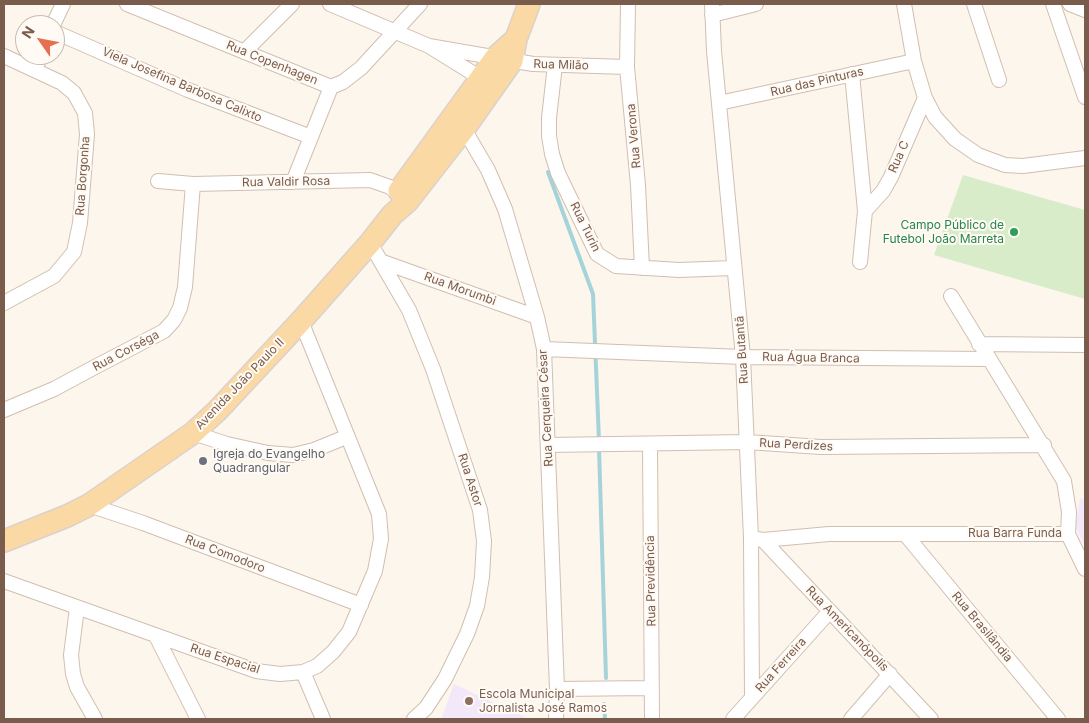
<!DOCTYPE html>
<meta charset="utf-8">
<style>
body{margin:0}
#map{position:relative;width:1089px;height:723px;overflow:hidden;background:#fdf6ec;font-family:Inter,sans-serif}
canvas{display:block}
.frame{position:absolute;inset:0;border:5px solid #7a5c4d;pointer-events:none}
.north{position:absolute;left:15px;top:15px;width:50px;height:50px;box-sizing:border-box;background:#fffaf3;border:1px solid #cabbb1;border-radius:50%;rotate:303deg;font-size:14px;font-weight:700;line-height:20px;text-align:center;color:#7a5c4d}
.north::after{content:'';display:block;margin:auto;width:18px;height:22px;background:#e76f51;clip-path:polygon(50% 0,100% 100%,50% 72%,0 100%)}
</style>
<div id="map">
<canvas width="1089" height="723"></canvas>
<div class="frame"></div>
<div class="north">N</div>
</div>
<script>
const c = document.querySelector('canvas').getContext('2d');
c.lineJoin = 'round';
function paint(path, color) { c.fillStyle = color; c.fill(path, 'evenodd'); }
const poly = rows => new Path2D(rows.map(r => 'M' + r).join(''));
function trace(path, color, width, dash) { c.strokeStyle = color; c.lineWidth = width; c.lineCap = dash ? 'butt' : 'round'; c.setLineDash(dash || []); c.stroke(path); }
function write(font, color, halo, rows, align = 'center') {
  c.font = font + ' Inter,sans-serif'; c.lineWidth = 4; c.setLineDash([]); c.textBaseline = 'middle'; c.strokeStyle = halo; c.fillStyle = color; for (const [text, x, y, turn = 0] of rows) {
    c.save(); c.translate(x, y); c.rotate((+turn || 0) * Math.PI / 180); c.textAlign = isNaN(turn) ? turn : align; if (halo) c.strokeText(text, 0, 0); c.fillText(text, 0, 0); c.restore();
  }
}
paint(poly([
 [1085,498,1085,547,1075,526,1080,499],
 [454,684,529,719,441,719]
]), '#f3e8fa');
paint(poly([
 [963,175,1085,210,1085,299,934,255]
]), '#d8ecc9');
trace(poly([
 [548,172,593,294,599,441],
 [599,448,606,678],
 [604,704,605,719]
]), '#a5d3da', 4);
const street = poly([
 [127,4,331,87,343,82,361,68,420,4],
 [330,4,429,46,487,82],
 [628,4,627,67,638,185,642,268],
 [712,4,714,51,743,357,751,538,752,697],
 [904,4,914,61,925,98,935,117,955,139,978,155,1005,165,1023,166,1085,158],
 [974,4,999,80],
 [1053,4,1085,97],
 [1070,4,1085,10],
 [712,15,756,4],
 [53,25,63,4],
 [55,32,188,90,311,137],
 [429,46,533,64,627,67],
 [244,52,292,4],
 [4,56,62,83,74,93,85,113,87,134,80,223,74,252,54,276,4,303],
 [555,65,549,118,549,136,552,154,558,173,597,254,616,266,679,270,733,268],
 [35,69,41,55],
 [852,74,865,211,860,262],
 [719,103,914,61],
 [460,125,464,129,488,170,505,209,537,317,544,349,557,689,556,719],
 [158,181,193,184,370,180,390,187,405,198],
 [293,182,331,87],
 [865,211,883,191,891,177,925,98],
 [370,243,409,310,433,369,480,510,484,541,482,577,477,606,467,634,445,679,426,708,414,719],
 [383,262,537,317],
 [951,296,1064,481,1069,512,1068,534,1085,569],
 [979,344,1085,345],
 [544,349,743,357,988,359],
 [4,410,54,389,93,368,164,331,174,320,180,308,185,287,193,184],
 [193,433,227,444,268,453,293,455,314,450,346,437],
 [650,444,652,719],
 [548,445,747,442,821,447,1044,445],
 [89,505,143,523,361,605],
 [905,534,1058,719],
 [751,538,763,540,829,534,1068,534],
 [763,540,931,719],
 [4,581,256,671,280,674,303,672,317,666,333,652,349,632,375,571,381,539,379,514,301,321],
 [77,608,71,655,73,674,77,687,95,719],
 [156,636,198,719],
 [303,672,323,719],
 [557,689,652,688],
 [733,719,830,611],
 [851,719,890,674]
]);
const primary = poly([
 [399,191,496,57,516,39],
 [4,541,67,516,89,505,193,433,217,411,301,321,370,243,392,215,408,201,464,129,512,61,516,39,529,4]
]);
trace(street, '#d1beb0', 16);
trace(primary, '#dad1cd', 24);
trace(street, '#fff', 14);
trace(primary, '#fbd9a5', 21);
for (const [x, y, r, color] of [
 [1014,232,5,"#2e9e5b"],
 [203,461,5,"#6b7280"],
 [469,701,5,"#8d6e63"]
]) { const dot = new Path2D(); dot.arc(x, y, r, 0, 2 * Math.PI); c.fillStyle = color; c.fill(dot); trace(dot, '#fffaf3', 2); }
write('12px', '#7a5c4d', '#fffaf3', [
 ["Rua Copenhagen",272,63,22],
 ["Rua Milão",561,65,2],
 ["Rua das Pinturas",817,82,-13],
 ["Viela Josefina Barbosa Calixto",182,85,23],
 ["Rua Verona",634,136,-95],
 ["Rua C",899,157,-66],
 ["Rua Borgonha",83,176,-86],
 ["Rua Valdir Rosa",286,182,-1],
 ["Rua Turin",585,227,64],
 ["Rua Morumbi",460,289,20],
 ["Rua Butantã",742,350,-94],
 ["Rua Corséga",126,351,-28],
 ["Rua Água Branca",811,358,1],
 ["Avenida João Paulo II",240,384,-46],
 ["Rua Cerqueira César",546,408,-93],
 ["Rua Perdizes",796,445,3],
 ["Rua Astor",470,480,72],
 ["Rua Barra Funda",1015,533],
 ["Rua Comodoro",225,554,21],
 ["Rua Previdência",651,581,-91],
 ["Rua Brasilândia",982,627,50],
 ["Rua Americanópolis",847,629,46],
 ["Rua Espacial",225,659,18],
 ["Rua Ferreira",781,665,-48]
]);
write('12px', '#27864d', '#fffaf3', [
 ["Campo Público de",1004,225],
 ["Futebol João Marreta",1004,239]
], 'right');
write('12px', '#5b616d', '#fffaf3', [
 ["Igreja do Evangelho",213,454],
 ["Quadrangular",213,468]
], 'left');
write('12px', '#785e54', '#fffaf3', [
 ["Escola Municipal",479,694],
 ["Jornalista José Ramos",479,708]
], 'left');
</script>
